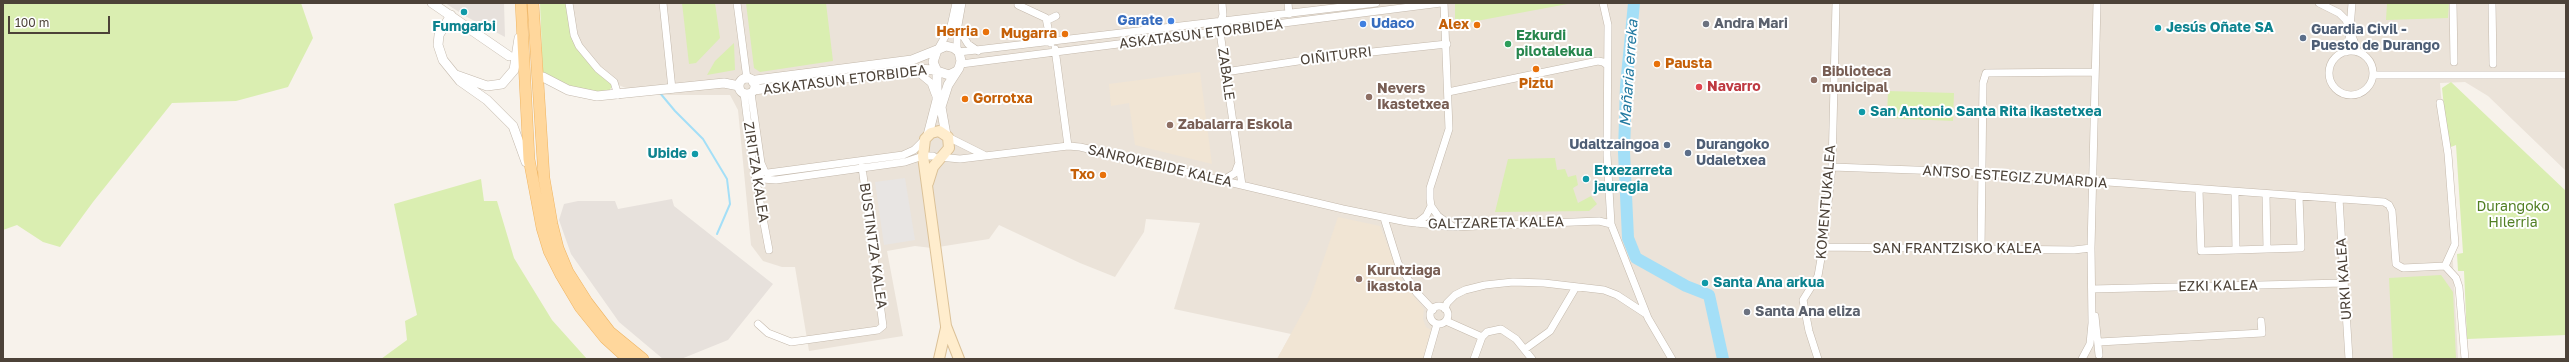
<!DOCTYPE html>
<meta charset="utf-8">
<style>
body{margin:0}
#map{position:relative;width:2569px;height:362px;overflow:hidden;background:#f7f2eb;font-family:"Golos Text",sans-serif}
canvas{display:block}
.frame{position:absolute;inset:0;border:4px solid #4c4238;pointer-events:none}
.scale{position:absolute;left:8px;top:16px;width:102px;height:18px;box-sizing:border-box;border:2px solid #4c4238;border-top:0;padding-left:5px;font-size:12px;line-height:14px;white-space:nowrap;color:#4c4238;-webkit-text-stroke:3px #fff;paint-order:stroke}
</style>
<div id="map">
<canvas width="2569" height="362"></canvas>
<div class="frame"></div>
<div class="scale">100 m</div>
</div>
<script>
const c = document.querySelector('canvas').getContext('2d');
c.lineJoin = 'round';
function paint(path, color) { c.fillStyle = color; c.fill(path, 'evenodd'); }
const poly = rows => new Path2D(rows.map(r => 'M' + r).join(''));
function trace(path, color, width, dash) { c.strokeStyle = color; c.lineWidth = width; c.lineCap = dash ? 'butt' : 'round'; c.setLineDash(dash || []); c.stroke(path); }
function write(font, color, halo, rows, align = 'center') {
  c.font = font + ' "Golos Text",sans-serif'; c.lineWidth = 4; c.setLineDash([]); c.textBaseline = 'middle'; c.strokeStyle = halo; c.fillStyle = color; for (const [text, x, y, turn = 0] of rows) {
    c.save(); c.translate(x, y); c.rotate((+turn || 0) * Math.PI / 180); c.textAlign = isNaN(turn) ? turn : align; if (halo) c.strokeText(text, 0, 0); c.fillText(text, 0, 0); c.restore();
  }
}
paint(poly([
 [567,3,2566,3,2566,171,2488,96,2465,82,2440,83,2450,205,2458,359,1277,359,1291,334,1174,309,1200,223,1146,219,1144,232,1115,277,1080,263,999,225,989,239,932,248,915,246,887,251,903,336,809,351,795,267,782,267,763,261,751,245,738,110,730,95,643,95,611,82,584,57]
]), '#ebe3d9');
paint(poly([
 [445,3,504,3,505,37,467,17],
 [672,199,674,206,773,284,728,340,681,359,663,359,619,322,571,254,559,220,564,204,578,201,615,201,618,209]
]), '#e7e1dc');
paint(poly([
 [1200,72,1212,164,1135,145,1129,103,1111,106,1109,84],
 [1338,217,1380,226,1406,291,1409,290,1424,309,1423,319,1426,327,1431,330,1423,359,1277,359,1310,299]
]), '#f1e5d4');
paint(poly([
 [3,3,301,3,313,38,288,87,236,101,172,103,93,202,60,247,43,242,17,225,3,230],
 [540,3,569,3,574,35,608,77,612,86,607,95,597,96,543,77],
 [682,3,715,3,720,38,696,63,689,64],
 [746,3,826,3,833,61,760,72,754,68],
 [1455,3,1573,3,1455,25],
 [2387,3,2449,3,2448,18,2386,20],
 [734,43,735,70,707,75,715,61],
 [2451,82,2566,191,2566,335,2467,339,2464,271,2458,271,2457,254,2463,253,2456,145,2451,147,2448,144,2442,88],
 [1888,91,1954,93,1953,121,1887,118],
 [1555,158,1557,170,1565,169,1568,177,1576,175,1578,185,1573,188,1578,203,1591,196,1597,204,1589,211,1495,212,1508,159],
 [481,179,484,201,497,201,514,258,552,320,587,359,381,359,407,340,405,321,417,315,394,204],
 [2441,275,2453,292,2456,359,2393,359,2389,278]
]), '#daeeb1');
paint(poly([
 [905,178,915,240,884,245,875,182]
]), '#e8e5e3');
trace(poly([
 [660,93,675,111,703,139,727,179,730,204,717,234]
]), '#a4dff7', 2);
trace(poly([
 [1634,3,1626,86,1624,152,1628,238,1636,258,1686,286,1709,295,1723,359]
]), '#a4dff7', 12);
const minor = poly([
 [569,3,574,35,579,46,598,69,614,82,618,95],
 [663,3,672,89],
 [737,3,747,79],
 [1222,3,1223,15,1219,26,1220,32,1242,185],
 [1288,3,1289,14],
 [1444,3,1449,129,1430,188,1430,199,1431,206,1438,216,1452,226],
 [1603,3,1608,25,1607,155,1611,224,1648,318,1672,359],
 [2319,3,2339,13,2346,20,2358,52],
 [2453,3,2454,62],
 [2492,3,2493,64],
 [1018,5,1046,18,1051,43],
 [1048,20,1056,16],
 [958,28,968,44,978,51],
 [2350,29,2352,3],
 [938,49,951,26,956,3],
 [1055,49,1068,146],
 [957,50,957,31,962,3],
 '2329 73a22 22 0 1 1 44 0a22 22 0 1 1-44 0Z',
 [959,52,1376,3],
 [2346,52,2350,34],
 [961,64,1441,3],
 [914,69,931,83,935,94],
 [1225,72,1325,57,1447,44],
 [2373,75,2566,75],
 [1448,92,1598,61,1603,62,1607,65],
 [744,93,753,165,769,250],
 [751,93,761,163,765,172,768,173,903,155,914,150,925,139],
 [948,137,984,155],
 [939,157,960,159,1068,146,1080,147,1343,209,1407,222,1453,227,1599,221,1611,224],
 [1832,167,1970,172,2384,202,2389,205,2392,211,2396,264,2403,268,2445,266,2455,244,2448,154,2440,103],
 [755,169,762,179,776,180,905,162,923,156,933,156],
 [1222,181,1235,173,1238,165],
 [2199,190,2201,251,2236,250],
 [2235,192,2236,250,2267,249,2266,195],
 [2339,199,2349,359],
 [1384,218,1398,263,1416,292,1433,310],
 [1417,223,1426,216,1431,206],
 [1823,247,2074,250,2091,248],
 [1981,249,1983,83,1986,73,2095,72],
 [2267,249,2301,248,2299,197],
 [2445,266,2456,278,2459,287,2465,359],
 [2092,289,2344,283],
 '1430 315a9 9 0 1 1 18 0a9 9 0 1 1-18 0Z',
 [1445,309,1447,303,1455,295,1465,290,1485,285,1513,282,1544,283,1604,290,1617,295,1646,314],
 [2095,316,2099,355],
 [1446,321,1482,337],
 [758,324,768,333,791,342,878,330,883,326,862,167],
 [2099,342,2262,333,2261,321],
 [1525,349,1550,331,1576,287],
 [1427,359,1437,324],
 [1474,359,1482,337,1487,332,1501,329,1516,339,1532,359],
 [1818,359,1809,331,1803,300,1818,276,1823,247,1832,167,1836,3],
 [2082,359,2090,344,2092,323,2091,248,2097,3]
]);
const tertiary = poly([
 [432,3,509,56],
 [451,15,439,35,438,45,443,60,460,81,487,100,513,126,526,162],
 [456,75,487,86,502,84,514,70,519,38],
 [543,77,568,90,597,96,724,83,739,86],
 '739 86a8 8 0 1 1 16 0a8 8 0 1 1-16 0Z',
 [753,82,756,80,912,60,937,50],
 [754,90,914,69,936,70],
 [928,135,937,100,937,71],
 [946,135,941,107,948,85,959,68,961,61,959,52,954,48,946,46,937,50,933,62,937,71,949,75,957,71]
]);
const secondary = poly([
 [928,183,933,167,949,148,948,137,939,131,931,133,925,139,923,156,946,326,959,359],
 [939,359,946,328]
]);
const primary = poly([
 [521,3,529,159,542,228,549,251,561,275,580,307,605,338,628,359],
 [533,3,544,178,552,224,558,248,568,272,587,302,610,332,643,359]
]);
trace(minor, '#c4b9ac', 8);
trace(tertiary, '#c4b9ac', 10);
trace(secondary, '#dbc197', 12);
trace(primary, '#efb461', 12);
trace(minor, '#fff', 7);
trace(tertiary, '#fff', 9);
trace(secondary, '#ffedcd', 10);
trace(primary, '#ffd79c', 11);
for (const [x, y, r, color] of [
 [464,12,4,"#0f9aa8"],
 [1171,21,4,"#3f7fe0"],
 [1363,24,4,"#3f7fe0"],
 [1706,24,4,"#6b7280"],
 [1477,25,4,"#e8710a"],
 [2158,28,4,"#0f9aa8"],
 [986,32,4,"#e8710a"],
 [1065,34,4,"#e8710a"],
 [2303,38,4,"#5c6f8a"],
 [1508,44,4,"#2e9e5b"],
 [1657,64,4,"#e8710a"],
 [1536,69,4,"#e8710a"],
 [1814,80,4,"#8d6e63"],
 [1699,87,4,"#e0444e"],
 [1369,97,4,"#8d6e63"],
 [965,99,4,"#e8710a"],
 [1862,112,4,"#0f9aa8"],
 [1170,125,4,"#8d6e63"],
 [1667,145,4,"#5c6f8a"],
 [1688,153,4,"#5c6f8a"],
 [695,154,4,"#0f9aa8"],
 [1103,175,4,"#e8710a"],
 [1586,179,4,"#0f9aa8"],
 [1359,279,4,"#8d6e63"],
 [1705,283,4,"#0f9aa8"],
 [1747,312,4,"#6b7280"]
]) { const dot = new Path2D(); dot.arc(x, y, r, 0, 2 * Math.PI); c.fillStyle = color; c.fill(dot); trace(dot, '#fff', 1.5); }
write('bold 14px', '#366cbe', '#fff', [
 ["Garate",1163,21],
 ["Udaco",1371,24,"left"]
], 'right');
write('bold 14px', '#5b616d', '#fff', [
 ["Andra Mari",1714,24],
 ["Santa Ana eliza",1755,312]
], 'left');
write('bold 14px', '#c56008', '#fff', [
 ["Alex",1469,25],
 ["Herria",978,32],
 ["Mugarra",1057,34],
 ["Pausta",1665,64,"left"],
 ["Piztu",1536,84,"center"],
 ["Gorrotxa",973,99,"left"],
 ["Txo",1095,175]
], 'right');
write('bold 14px', '#0d838f', '#fff', [
 ["Fumgarbi",464,27,"center"],
 ["Jesús Oñate SA",2166,28],
 ["San Antonio Santa Rita ikastetxea",1870,112],
 ["Ubide",687,154,"right"],
 ["Etxezarreta",1594,171],
 ["jauregia",1594,187],
 ["Santa Ana arkua",1713,283]
], 'left');
write('bold 14px', '#4e5e75', '#fff', [
 ["Guardia Civil -",2311,30],
 ["Puesto de Durango",2311,46],
 ["Udaltzaingoa",1659,145,"right"],
 ["Durangoko",1696,145],
 ["Udaletxea",1696,161]
], 'left');
write('14px', '#4c4238', '#fff', [
 ["ASKATASUN ETORBIDEA",1201,34,-7],
 ["OIÑITURRI",1336,56,-7],
 ["ZABALE",1226,74,82],
 ["ASKATASUN ETORBIDEA",845,80,-7],
 ["SANROKEBIDE KALEA",1160,166,13],
 ["ZIRITZA KALEA",756,172,81],
 ["ANTSO ESTEGIZ ZUMARDIA",2015,177,4],
 ["KOMENTUKALEA",1826,202,-85],
 ["GALTZARETA KALEA",1496,223,-1],
 ["BUSTINTZA KALEA",873,246,82],
 ["SAN FRANTZISKO KALEA",1957,249],
 ["URKI KALEA",2344,279,-94],
 ["EZKI KALEA",2218,286,-1]
]);
write('bold 14px', '#27864d', '#fff', [
 ["Ezkurdi",1516,36],
 ["pilotalekua",1516,52]
], 'left');
write('bold 14px', '#785e54', '#fff', [
 ["Biblioteca",1822,72],
 ["municipal",1822,88],
 ["Nevers",1377,89],
 ["Ikastetxea",1377,105],
 ["Zabalarra Eskola",1178,125],
 ["Kurutziaga",1367,271],
 ["ikastola",1367,287]
], 'left');
write('bold 14px', '#be3a42', '#fff', [
 ["Navarro",1707,87]
], 'left');
write('14px', '#517f23', '#fff', [
 ["Durangoko",2513,207],
 ["Hilerria",2513,223]
]);
write('italic 15px', '#2179a0', '#fff', [
 ["Mañaria erreka",1629,73,-86]
]);
</script>
